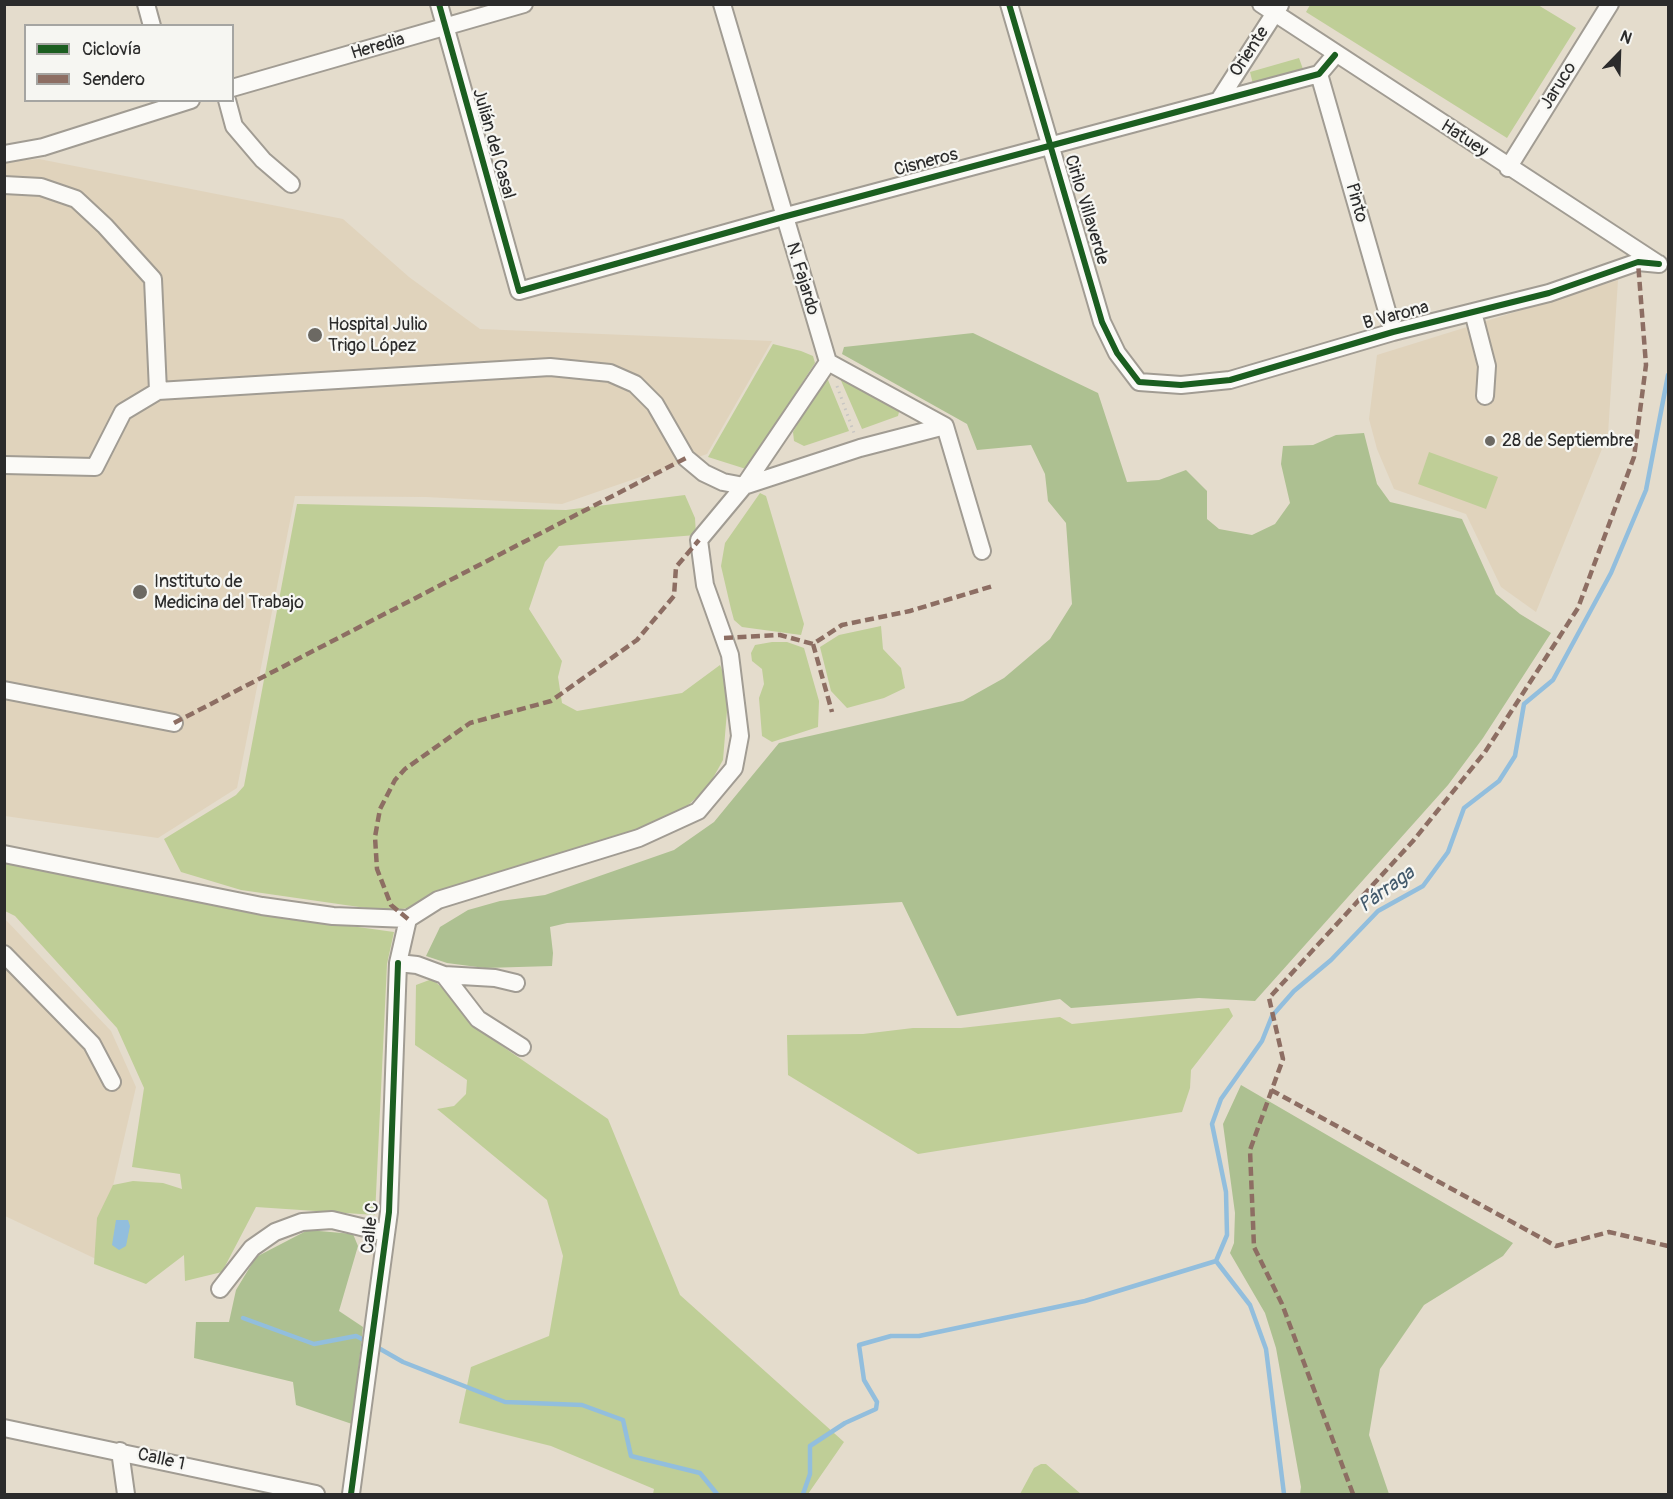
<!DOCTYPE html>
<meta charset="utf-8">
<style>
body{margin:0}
#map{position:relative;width:1673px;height:1499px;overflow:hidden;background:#e4dccc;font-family:Pangolin,sans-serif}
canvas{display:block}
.frame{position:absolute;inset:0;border:6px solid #2b2b2b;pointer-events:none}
.legend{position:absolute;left:24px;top:24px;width:210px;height:78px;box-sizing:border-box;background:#f6f6f2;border:2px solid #a5a5a2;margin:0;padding:8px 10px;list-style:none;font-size:18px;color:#2b2b2b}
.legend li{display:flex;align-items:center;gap:12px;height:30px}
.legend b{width:30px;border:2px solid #a5a5a2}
.north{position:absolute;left:1589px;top:24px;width:60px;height:60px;-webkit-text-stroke:4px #f6f6f2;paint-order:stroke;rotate:23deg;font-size:16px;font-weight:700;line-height:24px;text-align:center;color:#2b2b2b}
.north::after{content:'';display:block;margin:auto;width:21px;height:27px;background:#2b2b2b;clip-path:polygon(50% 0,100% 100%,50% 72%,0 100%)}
</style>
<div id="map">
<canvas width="1673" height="1499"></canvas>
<div class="frame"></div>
<ul class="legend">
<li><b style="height:8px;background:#1b5e20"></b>Ciclovía</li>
<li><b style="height:8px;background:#8d6e63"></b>Sendero</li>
</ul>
<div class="north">N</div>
</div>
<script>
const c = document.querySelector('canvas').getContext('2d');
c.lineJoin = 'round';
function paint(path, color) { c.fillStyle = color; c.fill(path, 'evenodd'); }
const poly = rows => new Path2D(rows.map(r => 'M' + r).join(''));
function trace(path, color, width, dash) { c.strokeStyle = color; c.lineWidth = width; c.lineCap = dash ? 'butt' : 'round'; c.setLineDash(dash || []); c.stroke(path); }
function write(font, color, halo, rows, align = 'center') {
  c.font = font + ' Pangolin,sans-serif'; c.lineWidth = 4.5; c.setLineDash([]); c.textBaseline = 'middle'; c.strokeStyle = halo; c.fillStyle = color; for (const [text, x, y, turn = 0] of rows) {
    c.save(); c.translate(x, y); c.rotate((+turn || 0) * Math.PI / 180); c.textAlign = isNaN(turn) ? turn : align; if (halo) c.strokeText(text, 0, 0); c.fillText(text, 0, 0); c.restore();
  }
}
paint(poly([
 [39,159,343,219,409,277,480,329,772,341,707,454,562,504,426,497,295,496,237,788,158,838,5,816,5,162],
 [1618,280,1608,434,1536,612,1501,587,1466,514,1394,489,1377,449,1369,419,1377,355],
 [5,919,111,1031,136,1087,96,1259,5,1216]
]), '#e0d3bc');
paint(poly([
 [1310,5,1538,5,1576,28,1507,138,1306,12],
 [1299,58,1303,69,1253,84,1250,72],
 [773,344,801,351,813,356,815,363,746,469,708,457],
 [826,375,849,431,804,446,794,441,793,432],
 [839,376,893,405,899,412,898,416,862,429],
 [1429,452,1498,477,1486,509,1418,484],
 [760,493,766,496,804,624,801,635,742,627,734,620,731,609,721,566,725,543],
 [685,495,695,518,696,535,559,546,545,562,529,609,562,661,558,677,562,703,577,711,682,693,720,665,729,686,723,760,708,787,686,807,642,828,554,859,439,891,415,907,387,911,241,890,181,872,164,839,236,795,244,786,297,504,566,510],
 [881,626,883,649,901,668,905,688,884,698,847,708,831,691,820,647,839,635],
 [772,642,787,642,804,648,819,701,818,727,772,742,762,736,759,698,764,684,762,669,752,661,751,653,755,645],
 [4,863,242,911,394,932,387,964,375,1215,256,1207,222,1272,185,1281,184,1255,146,1284,94,1264,97,1218,113,1185,133,1181,163,1183,182,1189,180,1174,132,1167,144,1088,117,1028,15,916,5,911],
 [432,979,448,993,470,1024,608,1119,680,1295,844,1442,808,1494,653,1494,654,1489,551,1446,459,1423,471,1367,549,1336,563,1256,547,1200,437,1109,454,1106,466,1094,467,1080,415,1045,416,985],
 [1229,1008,1233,1016,1191,1070,1190,1088,1182,1112,918,1154,788,1075,787,1035,863,1034,913,1028,961,1028,1060,1017,1072,1024],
 [1041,1464,1046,1464,1081,1494,1020,1494,1034,1468]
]), '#bfce97');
paint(poly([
 [973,333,1098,393,1127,482,1159,480,1186,470,1207,491,1207,519,1219,529,1252,535,1275,524,1290,503,1281,464,1283,446,1313,445,1336,435,1364,433,1377,484,1390,502,1462,519,1496,594,1520,614,1551,633,1483,738,1448,785,1255,1001,1199,998,1071,1008,1060,999,957,1016,902,902,567,923,550,927,553,953,552,966,485,968,447,963,426,956,440,927,468,910,500,901,545,895,674,850,714,822,779,743,963,701,1004,678,1050,639,1072,604,1066,523,1048,501,1045,474,1031,445,977,450,967,424,842,354,844,347],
 [1241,1085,1513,1243,1503,1256,1424,1305,1380,1369,1369,1435,1389,1494,1300,1494,1301,1487,1276,1348,1265,1313,1230,1253,1234,1243,1235,1213,1223,1124],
 [308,1230,353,1234,358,1246,339,1311,363,1327,352,1424,296,1405,293,1382,194,1358,196,1322,229,1322,236,1290,256,1257]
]), '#adc091');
paint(poly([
 [116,1220,128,1220,130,1226,126,1246,119,1250,112,1245]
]), '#92bedd');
trace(poly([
 [1216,1261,1227,1235,1226,1192,1212,1124,1221,1099,1262,1041,1272,1016,1294,991,1331,960,1378,911,1423,886,1448,852,1464,808,1499,781,1515,756,1524,704,1553,680,1611,573,1646,490,1668,375],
 [1216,1261,1250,1305,1266,1349,1284,1494],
 [243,1318,314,1344,356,1336,368,1342],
 [375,1346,403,1362,505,1402,582,1405,623,1420,631,1456,700,1473,717,1494],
 [803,1494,810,1474,810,1446,845,1423,876,1409,877,1402,864,1380,859,1345,891,1336,919,1336,1085,1301,1216,1261]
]), '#92bedd', 4.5);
const minor = poly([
 [146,4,152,26],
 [439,4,519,291,783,217,1319,74,1335,55],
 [722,4,828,362],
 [1009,4,1102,322,1117,353,1139,382,1181,385,1230,380,1393,332,1549,293,1638,262,1659,264],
 [1261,4,1657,263],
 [1319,74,1393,332],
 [232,88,524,4],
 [227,100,234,126,263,160,291,184],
 [1219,100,1280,5],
 [4,154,43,147,191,100],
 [1508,168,1610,4],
 [4,185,41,187,76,199,105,226,153,279,158,391],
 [1473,312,1487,366,1485,396],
 [828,362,945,426],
 [4,465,95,467,123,412,158,391,550,367,610,373,635,384,655,404,686,458,704,473,723,482,744,486,860,448,945,426,982,551],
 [4,690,174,723],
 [4,854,262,906,333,916,408,919,438,900,639,838,698,811,734,768,740,736,730,655,705,585,699,540,744,486,828,362],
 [4,954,92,1044,112,1082],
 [398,963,417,965,444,975,478,1019,522,1047],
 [444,975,495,978,516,983],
 [220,1289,252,1248,275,1232,302,1222,332,1220,386,1233],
 [4,1428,316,1494],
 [120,1451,126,1494],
 [351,1494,389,1212,398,963,408,919]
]);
trace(minor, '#a19c93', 20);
trace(poly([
 [837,386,854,433]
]), '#c8c6c3', 3, [1.5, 4.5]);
trace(minor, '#fbfaf7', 16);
trace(poly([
 [724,638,780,635,813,644,842,625,910,611,993,586],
 [813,644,832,712],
 [174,723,686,458],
 [408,919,391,905,377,869,375,837,380,809,395,780,405,769,470,723,551,701,637,640,674,596,676,567,699,540],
 [1271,1090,1556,1246,1609,1232,1668,1246],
 [1353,1494,1282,1304,1254,1247,1250,1150,1283,1059,1269,998,1413,841,1485,752,1578,608,1634,457,1646,365,1638,262]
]), '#8d6e63', 4.5, [9, 4.5]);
trace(poly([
 [439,4,519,291,783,217,1319,74,1335,55],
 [1009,4,1102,322,1117,353,1139,382,1181,385,1230,380,1393,332,1549,293,1638,262,1659,264],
 [351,1494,389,1212,398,963]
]), '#1b5e20', 6);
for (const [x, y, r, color] of [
 [315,335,8,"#6c6963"],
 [1490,441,6,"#6c6963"],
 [140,592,8,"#6c6963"]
]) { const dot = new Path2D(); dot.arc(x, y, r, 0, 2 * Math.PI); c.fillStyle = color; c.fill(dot); trace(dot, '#f6f6f2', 2); }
write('18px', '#2b2b2b', '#f6f6f2', [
 ["Heredia",378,47,-16],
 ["Oriente",1250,52,-57],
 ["Jaruco",1559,86,-58],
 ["Hatuey",1464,139,33],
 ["Julián del Casal",493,144,74],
 ["Cisneros",926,163,-15],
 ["Pinto",1356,203,74],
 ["Cirilo Villaverde",1086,210,73],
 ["N. Fajardo",802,279,73],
 ["B Varona",1396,316,-15],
 ["Calle C",371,1228,-84],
 ["Calle 1",161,1460,13]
]);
write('18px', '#2b2b2b', '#f6f6f2', [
 ["Hospital Julio",328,325],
 ["Trigo López",328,346],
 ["28 de Septiembre",1502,441],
 ["Instituto de",154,582],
 ["Medicina del Trabajo",154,603]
], 'left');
write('italic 20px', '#435a6c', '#f6f6f2', [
 ["Párraga",1387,890,-36]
]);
</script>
